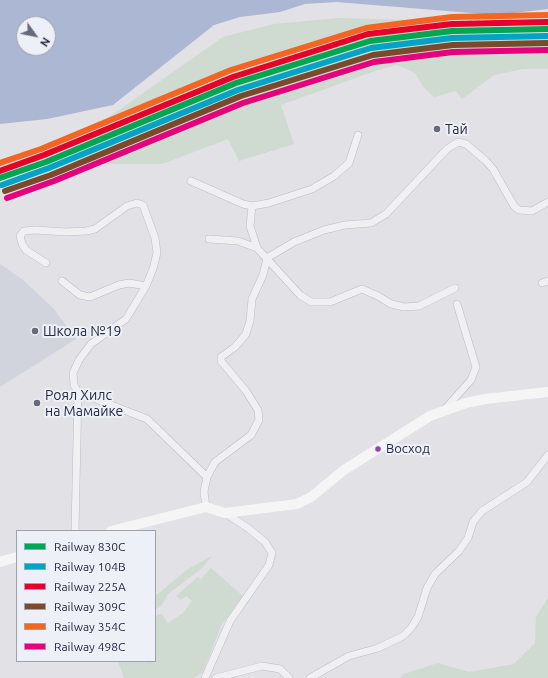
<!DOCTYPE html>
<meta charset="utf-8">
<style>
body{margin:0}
#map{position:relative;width:548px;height:678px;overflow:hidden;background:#e1e1e6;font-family:Ubuntu,sans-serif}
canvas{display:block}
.legend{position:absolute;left:16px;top:530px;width:140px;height:132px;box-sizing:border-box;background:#eef0f7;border:1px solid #9ea1af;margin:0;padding:5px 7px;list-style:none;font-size:12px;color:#262a42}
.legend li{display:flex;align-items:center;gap:8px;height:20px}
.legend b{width:20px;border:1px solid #9ea1af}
.north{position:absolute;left:16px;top:16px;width:40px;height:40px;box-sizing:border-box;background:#eef0f7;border:1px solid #9ea1af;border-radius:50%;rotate:123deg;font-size:11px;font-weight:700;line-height:16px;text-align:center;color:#262a42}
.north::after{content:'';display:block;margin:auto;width:14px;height:18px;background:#676a7b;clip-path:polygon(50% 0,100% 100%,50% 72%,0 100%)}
</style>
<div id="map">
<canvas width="548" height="678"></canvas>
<ul class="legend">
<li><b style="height:5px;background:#00a651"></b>Railway 830С</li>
<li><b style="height:5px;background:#02a3c7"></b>Railway 104В</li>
<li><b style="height:5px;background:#e4002b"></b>Railway 225А</li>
<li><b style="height:5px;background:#7a4b2a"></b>Railway 309С</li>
<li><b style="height:5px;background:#f26522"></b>Railway 354С</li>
<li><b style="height:5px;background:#e5007d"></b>Railway 498С</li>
</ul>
<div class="north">N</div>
</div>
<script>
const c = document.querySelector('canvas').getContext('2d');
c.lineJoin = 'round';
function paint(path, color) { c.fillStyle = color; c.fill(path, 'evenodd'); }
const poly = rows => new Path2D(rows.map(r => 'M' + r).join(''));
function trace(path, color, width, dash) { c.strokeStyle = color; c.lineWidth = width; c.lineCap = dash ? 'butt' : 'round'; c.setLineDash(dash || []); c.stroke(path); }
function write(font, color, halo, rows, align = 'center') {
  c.font = font + ' Ubuntu,sans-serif'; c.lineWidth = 4; c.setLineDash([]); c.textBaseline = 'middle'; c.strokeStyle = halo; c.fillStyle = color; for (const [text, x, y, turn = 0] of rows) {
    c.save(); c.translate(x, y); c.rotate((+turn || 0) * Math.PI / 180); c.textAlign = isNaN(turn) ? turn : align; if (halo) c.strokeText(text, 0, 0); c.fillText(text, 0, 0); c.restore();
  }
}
paint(poly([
 [0,264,22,279,36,292,54,309,76,339,0,387]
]), '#d2d4dd');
paint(poly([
 [338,18,447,21,548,39,548,69,523,69,494,75,462,99,456,91,434,97,424,88,415,73,397,65,372,72,281,105,294,144,281,148,239,161,228,139,162,164,73,164,72,143,223,37,274,24],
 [52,149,55,155,0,175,0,165],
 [212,556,202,568,168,594,162,605,155,610,155,596,188,569],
 [211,568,243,596,221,626,203,672,194,678,124,678,118,661,139,661,145,663,146,661,155,661,155,617,159,614,162,615,168,623,183,613,192,601,186,596,181,600,176,596,198,577,201,579],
 [548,598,548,678,400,678,404,674,438,663,469,672,514,664,535,643,536,617]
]), '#cfdad1');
paint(poly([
 [0,0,548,0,548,9,497,15,336,2,305,4,280,12,240,17,214,25,113,105,47,119,0,124],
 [24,24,48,24,48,48,24,48]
]), '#acb7d4');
const street = poly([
 [191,181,243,204,252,206,269,203,312,189,334,176,349,163,358,135],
 [252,206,250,226,257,248],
 [209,239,238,241,257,248,300,295,311,302,330,302,362,289,378,296,391,304,404,307,419,306,455,288],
 [46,263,26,250,22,244,20,236,24,231,35,230,66,232,86,231,95,229,127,206,137,203,143,205,155,238,157,253,153,269,146,286,126,319,91,344,79,360,73,373,74,385,78,392],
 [62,281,80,295,90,297,119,285,129,283,146,286],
 [542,283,548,281],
 [78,392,147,419,207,477],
 [444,410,471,380,476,367,457,304],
 [206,507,204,492,207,477,215,462,251,435,259,420,258,410,246,391,221,361,221,357,235,347,246,334,250,321,252,299,263,275,267,258,294,242,324,230,345,225,371,223,386,214,447,149,458,142,466,144,486,161,493,169,514,206,519,210,532,211,548,202],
 [75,531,78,392],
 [205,678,230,621,269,565,272,553,265,542,248,528,225,513],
 [216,678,262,666,280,669,289,678],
 [310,678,349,656,378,648,403,636,411,628,418,617,427,588,435,574,459,551,468,538,473,522,482,511,527,482,548,455]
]);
trace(street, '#bcbdc2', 8);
trace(street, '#f0f0f3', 7);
trace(poly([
 [111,531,206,507,225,513,297,504,311,497,344,470,430,416,466,403,485,399,548,392],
 [0,562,17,557]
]), '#f5f5f6', 10);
trace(poly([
 [0,178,46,162,236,83,370,41,452,31,548,29]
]), '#00a651', 6);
trace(poly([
 [2,185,49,168,238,90,371,48,452,38,548,36]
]), '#02a3c7', 6);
trace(poly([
 [0,171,44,155,233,77,368,34,452,24,548,22]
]), '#e4002b', 6);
trace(poly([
 [5,191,51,175,241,96,373,55,453,45,548,43]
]), '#7a4b2a', 6);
trace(poly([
 [0,163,41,149,231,70,366,28,452,17,548,15]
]), '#f26522', 6);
trace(poly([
 [7,198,54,181,243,103,374,62,453,52,548,50]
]), '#e5007d', 6);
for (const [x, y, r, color] of [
 [437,129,4,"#676a7b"],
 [35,331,4,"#676a7b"],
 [37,403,4,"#676a7b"],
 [378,449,3.5,"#8e44ad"]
]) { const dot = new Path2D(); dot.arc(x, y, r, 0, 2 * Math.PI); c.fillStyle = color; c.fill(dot); trace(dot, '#eef0f7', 1.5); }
write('13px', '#262a42', '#eef0f7', [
 ["Восход",386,449]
], 'left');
write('14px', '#262a42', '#eef0f7', [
 ["Тай",445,129],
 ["Школа №19",43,331],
 ["Роял Хилс",45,395],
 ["на Мамайке",45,411]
], 'left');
</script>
